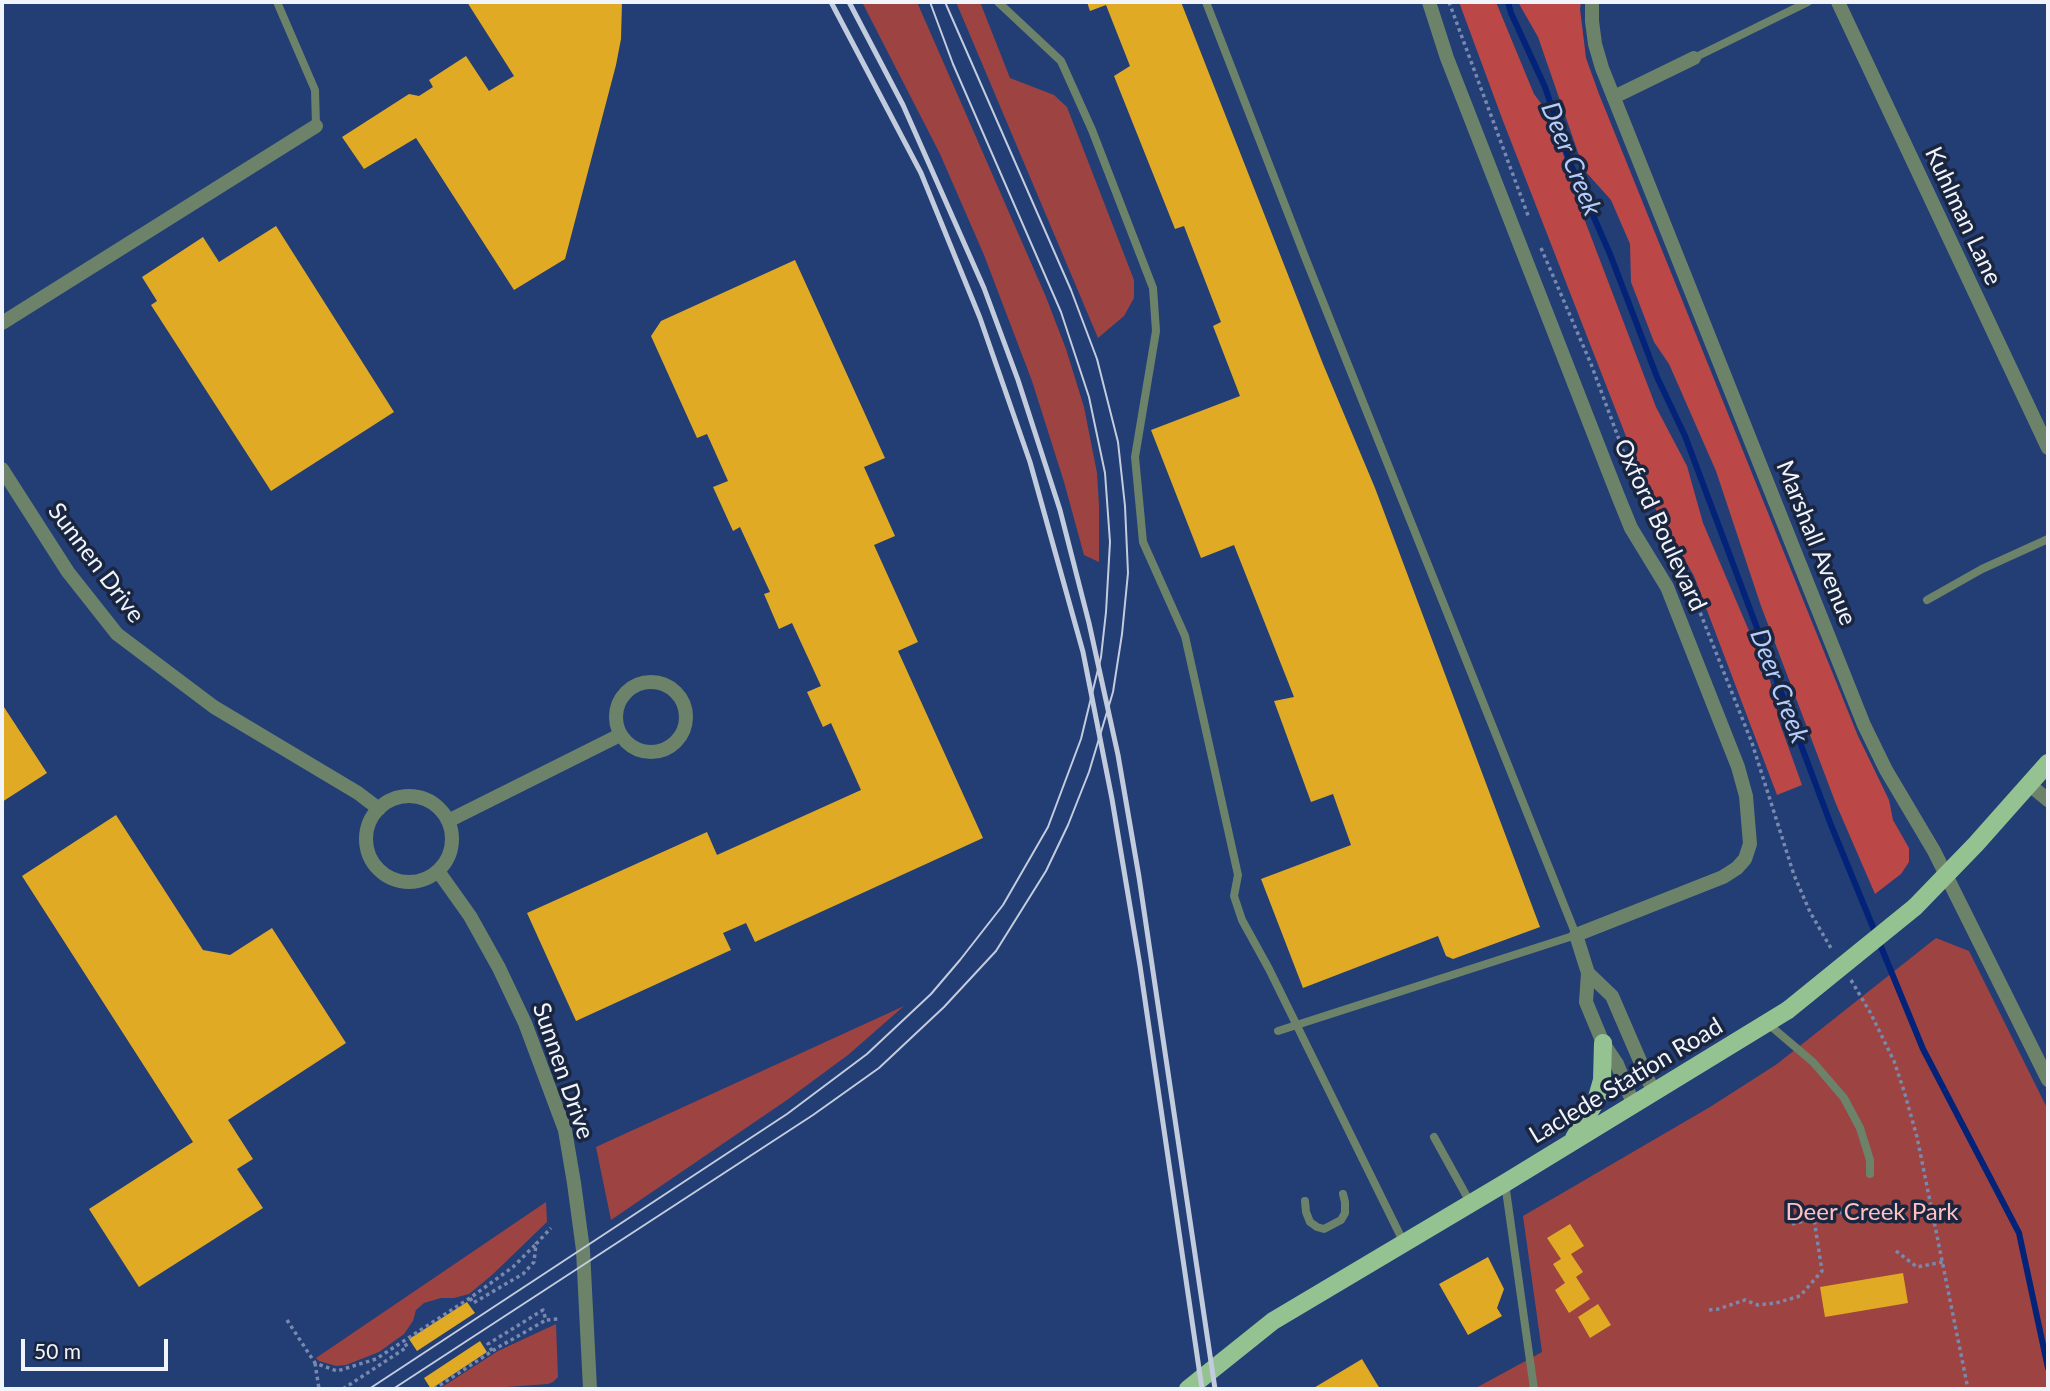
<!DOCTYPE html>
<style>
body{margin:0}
#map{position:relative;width:2050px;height:1391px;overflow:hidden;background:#233d75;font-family:Lato,sans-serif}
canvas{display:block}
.frame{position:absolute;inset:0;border:4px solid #f1f5fb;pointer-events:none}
.scale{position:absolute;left:21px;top:1339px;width:147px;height:32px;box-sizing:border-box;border:4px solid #f1f5fb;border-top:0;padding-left:9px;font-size:21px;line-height:24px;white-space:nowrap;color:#f1f5fb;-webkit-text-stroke:5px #1a2640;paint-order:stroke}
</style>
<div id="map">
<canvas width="2050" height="1391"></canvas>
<div class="frame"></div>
<div class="scale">50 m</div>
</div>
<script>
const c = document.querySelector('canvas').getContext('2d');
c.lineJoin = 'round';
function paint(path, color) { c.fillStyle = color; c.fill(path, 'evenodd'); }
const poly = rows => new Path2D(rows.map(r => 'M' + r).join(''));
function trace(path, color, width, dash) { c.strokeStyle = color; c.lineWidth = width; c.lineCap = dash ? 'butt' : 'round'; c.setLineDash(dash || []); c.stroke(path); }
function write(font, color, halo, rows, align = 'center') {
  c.font = font + ' Lato,sans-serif'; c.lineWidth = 7; c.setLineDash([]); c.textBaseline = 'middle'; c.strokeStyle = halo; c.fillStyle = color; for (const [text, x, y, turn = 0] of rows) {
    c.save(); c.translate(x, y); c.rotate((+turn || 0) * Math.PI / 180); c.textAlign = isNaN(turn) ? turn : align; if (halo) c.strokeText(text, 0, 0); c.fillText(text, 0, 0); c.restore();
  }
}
paint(poly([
 [862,2,917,2,1046,297,1066,349,1084,407,1097,473,1099,505,1099,562,1084,555,1064,482,1032,381,984,255,940,154],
 [956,2,980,2,1010,78,1054,95,1067,107,1134,280,1134,298,1124,316,1098,338],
 [1936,938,1969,951,2048,1110,2048,1389,1474,1389,1542,1352,1523,1216,1710,1107,1777,1064],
 [904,1006,848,1055,787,1100,611,1220,596,1147],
 [546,1202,547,1222,492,1275,469,1294,454,1298,441,1298,424,1303,416,1310,413,1321,404,1334,379,1352,346,1365,336,1366,319,1361,316,1358],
 [556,1324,558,1377,553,1382,548,1384,480,1389,439,1389,498,1351]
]), '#9d4342');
paint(poly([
 [1459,2,1496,2,1534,94,1551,117,1585,221,1656,407,1687,466,1703,523,1770,680,1779,721,1802,785,1777,795,1694,576,1656,510,1636,462,1503,121],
 [1518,2,1581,2,1580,9,1586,58,1599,94,1858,736,1889,800,1893,820,1909,848,1909,862,1901,874,1875,894,1836,804,1761,606,1716,471,1669,364,1654,342,1631,282,1630,244,1611,200,1584,170,1538,37]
]), '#bb4747');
trace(poly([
 [1508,2,1511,13,1545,87,1571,165,1610,254,1657,377,1685,436,1831,825,1923,1049,2019,1233,2048,1368]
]), '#032379', 6);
paint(poly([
 [467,2,622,2,621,39,616,65,565,259,514,290,416,138,364,169,342,137,409,94,419,96,433,87,429,80,466,56,489,91,514,76],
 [1087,2,1181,2,1323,364,1375,488,1540,927,1453,959,1446,956,1438,936,1303,988,1261,879,1351,845,1333,794,1311,802,1274,701,1294,697,1234,545,1201,558,1151,430,1240,396,1213,326,1221,322,1184,226,1175,229,1114,76,1130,66,1106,5,1090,11],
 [276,226,394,412,271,491,151,305,157,301,142,277,203,237,219,262],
 [795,260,885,458,864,467,895,536,874,545,918,642,898,651,983,838,755,942,746,923,723,933,731,950,576,1021,527,913,707,832,717,855,861,790,831,723,823,727,807,692,821,686,792,623,779,629,764,594,770,592,740,527,733,531,713,487,728,481,707,434,697,438,651,336,661,321],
 [2,704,47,773,2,802],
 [116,815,203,950,230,955,272,928,346,1043,228,1120,253,1159,237,1169,263,1208,139,1287,89,1209,193,1142,22,876],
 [1570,1224,1584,1246,1571,1254,1583,1272,1576,1277,1590,1299,1569,1313,1555,1290,1565,1283,1553,1264,1561,1259,1547,1238],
 [1488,1257,1504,1289,1497,1308,1502,1316,1468,1335,1439,1284],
 [1903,1273,1908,1303,1825,1317,1820,1287],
 [467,1302,475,1313,417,1351,409,1339],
 [1598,1304,1611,1325,1590,1338,1578,1317],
 [480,1341,487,1352,431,1389,424,1378],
 [1362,1359,1380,1389,1312,1389]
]), '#e1aa24');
trace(poly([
 [1449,2,1529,218],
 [1541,248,1591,364,1640,496,1652,523,1674,556,1686,577,1752,743,1794,875,1810,912,1832,950],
 [1851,980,1870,1012,1894,1061,1904,1091,1917,1137,1968,1389],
 [1792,1224,1847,1211],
 [1896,1251,1917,1267,1943,1262],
 [470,1298,473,1303,523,1274,534,1262,536,1244,551,1228],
 [1709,1310,1718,1309,1745,1300,1758,1305,1776,1303,1800,1296,1822,1271,1814,1219],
 [287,1320,315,1363,337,1371,376,1359,470,1298,513,1267,536,1244],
 [492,1351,488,1344,543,1310,546,1320,558,1319],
 [315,1363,319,1389],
 [343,1389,407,1347,404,1341],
 [434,1389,497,1348,546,1320]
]), '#7889ad', 3.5, [3.5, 3.5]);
trace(poly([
 [277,2,315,90,316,126],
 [998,2,1061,61,1092,130,1153,288,1156,331,1135,457,1143,542,1185,636,1238,875,1234,896,1242,920,1269,969,1404,1243],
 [1206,2,1305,257,1576,935,1278,1031],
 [1694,58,1808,2],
 [1927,600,1982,569,2048,539],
 [1767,1023,1813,1062,1844,1098,1860,1128,1870,1160,1870,1174],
 [1434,1137,1471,1204],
 [1505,1183,1534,1389],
 [1305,1201,1306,1212,1310,1222,1317,1227,1324,1229,1341,1220,1345,1213,1345,1202,1343,1194]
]), '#6c836a', 8);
trace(poly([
 [1429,2,1447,58,1618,496,1631,528,1667,587,1738,767,1746,796,1750,844,1745,859,1737,868,1723,877,1576,935,1588,973,1586,1002,1603,1043,1617,1064,1633,1103],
 [1838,2,2048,448],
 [1614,97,1694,58],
 [2,323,316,126],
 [2,469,68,572,117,634,214,707,358,793,379,809],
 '616 717a35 35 0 1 1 70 0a35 35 0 1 1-70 0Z',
 [2030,785,2048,800],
 '366 839a43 43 0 1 1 86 0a43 43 0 1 1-86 0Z',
 [448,821,620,735],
 [438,871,470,916,499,968,525,1023,565,1130,574,1183,583,1250,590,1389],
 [1588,973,1612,996,1653,1091]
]), '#6c836a', 14);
trace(poly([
 [1592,2,1592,21,1595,44,1602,68,1864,725,1886,770,1934,851,2048,1080]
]), '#6c836a', 14);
trace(poly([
 [1915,907,1976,844,2048,763],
 [1574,1138,1596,1101,1602,1080,1603,1043],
 [1188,1389,1273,1321,1505,1183,1788,1010]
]), '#94c391', 18);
trace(poly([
 [369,1389,787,1114,867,1054,931,994,960,960,1003,905,1048,827,1081,739,1101,657,1106,612,1110,542,1105,473,1089,397,1061,312,953,64,930,2],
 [393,1389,813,1115,879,1068,944,1007,996,951,1046,871,1068,825,1089,772,1113,692,1122,634,1128,573,1125,506,1118,442,1097,359,1071,290,945,2]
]), '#c3ccdd', 2);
trace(poly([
 [831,2,921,173,980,318,1030,462,1083,652,1112,799,1140,966,1202,1389],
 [849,2,903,105,984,288,1018,380,1060,510,1089,623,1118,755,1139,877,1215,1389]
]), '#c3ccdd', 5);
trace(poly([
 [1788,1010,1915,907]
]), '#94c391', 18);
write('24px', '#f1f5fb', '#1a2640', [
 ["Kuhlman Lane",1963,216,65],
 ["Oxford Boulevard",1660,525,65],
 ["Marshall Avenue",1816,543,68],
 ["Sunnen Drive",96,563,53],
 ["Sunnen Drive",563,1071,71],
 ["Laclede Station Road",1626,1081,-31]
]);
write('24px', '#ffc1bd', '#1a2640', [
 ["Deer Creek Park",1872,1212]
]);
write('italic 26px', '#b4cdfc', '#1a2640', [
 ["Deer Creek",1571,159,68],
 ["Deer Creek",1779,686,69]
]);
</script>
